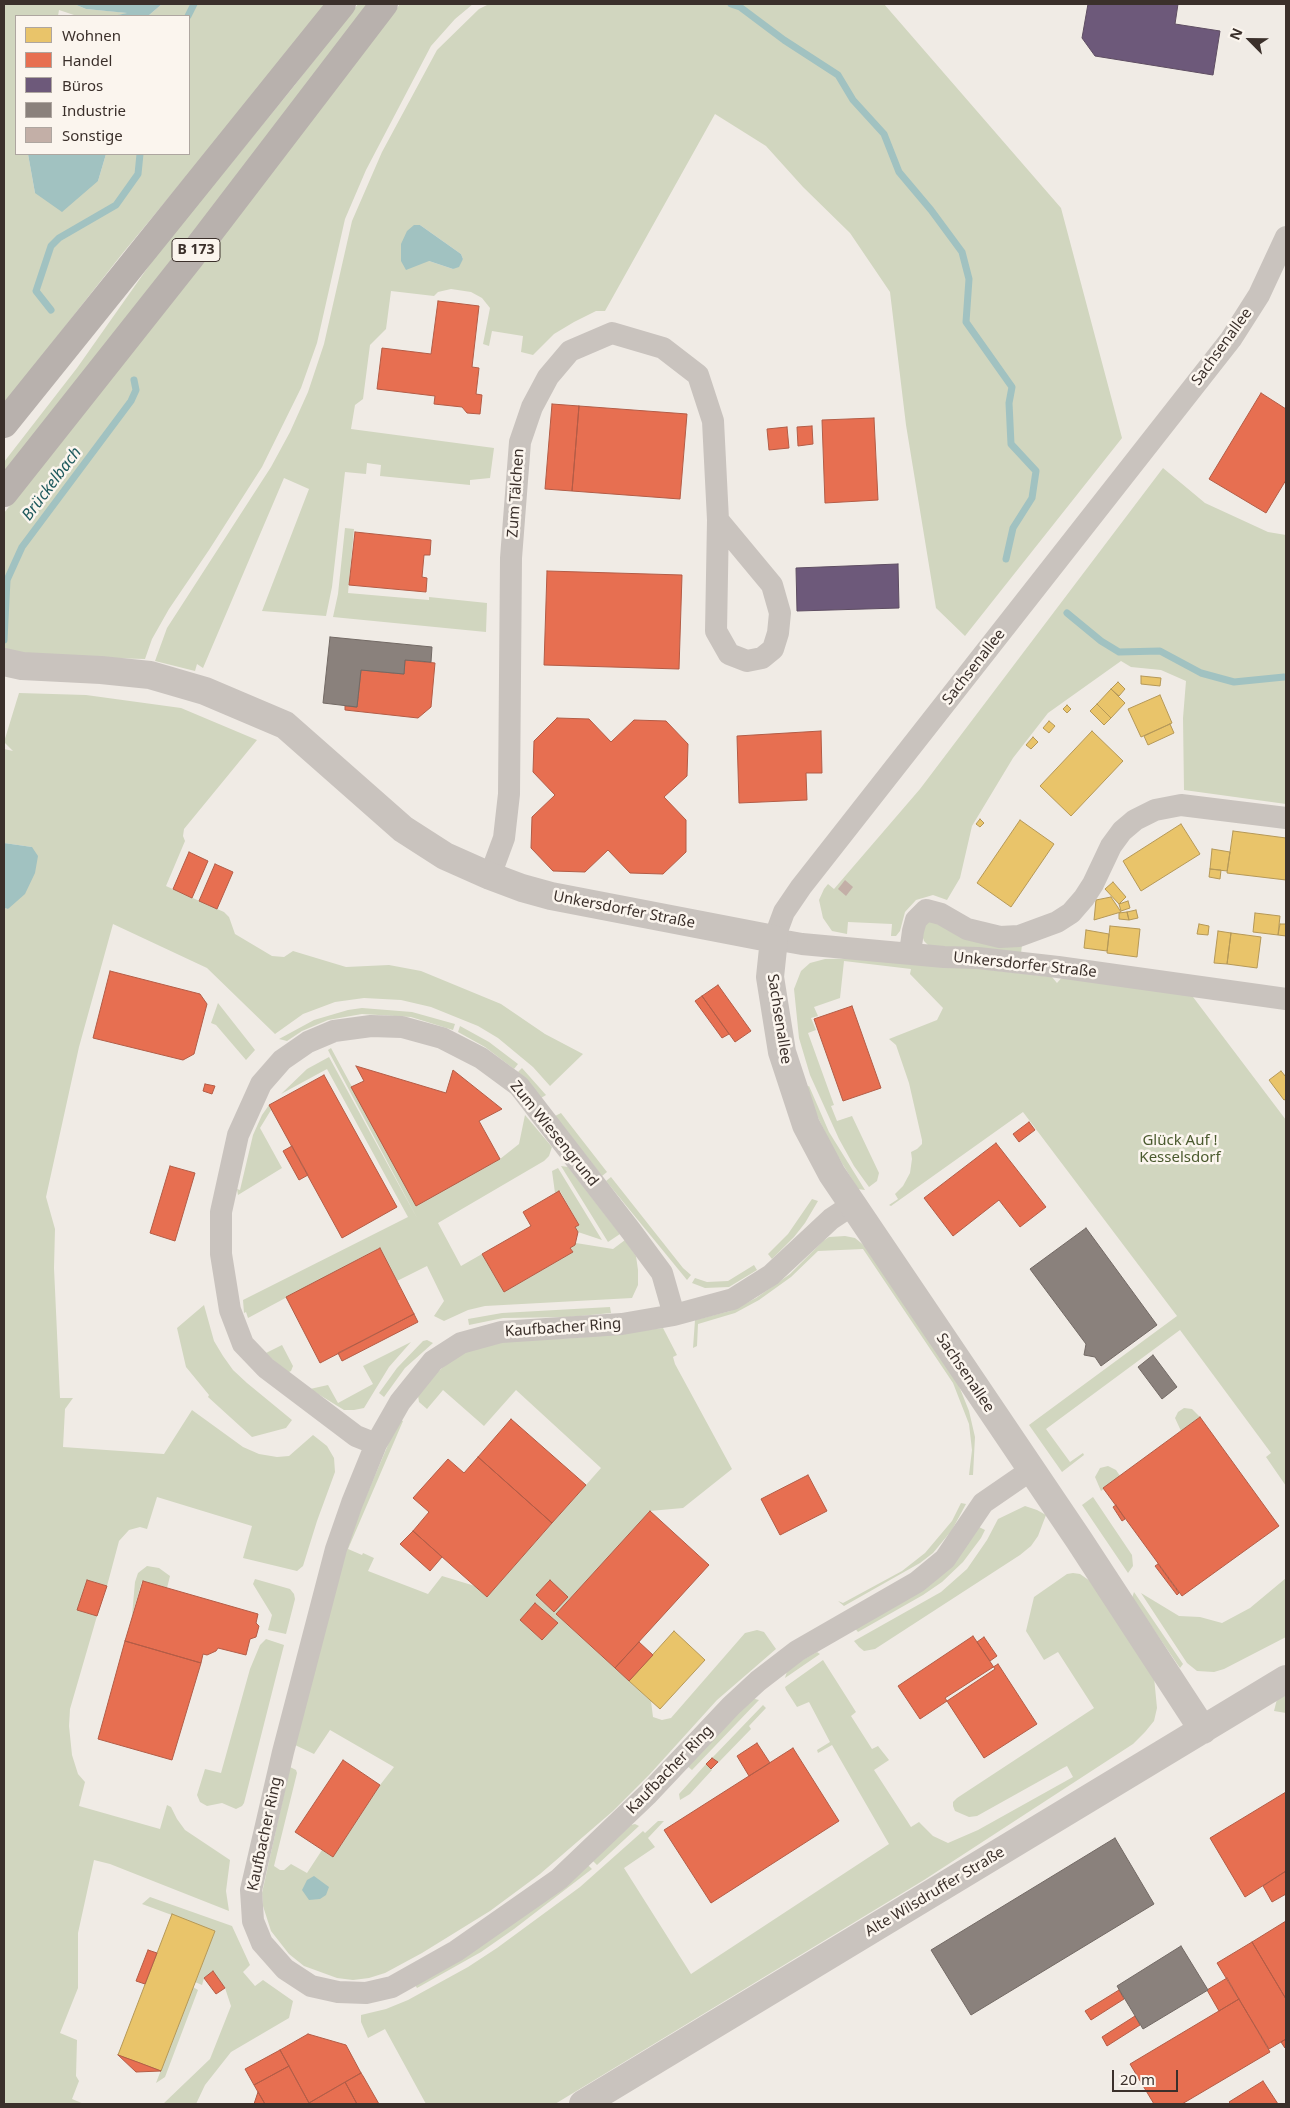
<!DOCTYPE html>
<meta charset="utf-8">
<style>
body{margin:0}
#map{position:relative;width:1290px;height:2108px;overflow:hidden;background:#f0ebe5;font-family:"Noto Sans",sans-serif}
canvas{display:block}
.frame{position:absolute;inset:0;border:5px solid #3b302b;pointer-events:none}
.legend{position:absolute;left:15px;top:15px;width:175px;height:140px;box-sizing:border-box;background:#fbf5ee;border:1px solid #aea6a0;margin:0;padding:6px 9px;list-style:none;font-size:15px;color:#3b302b}
.legend li{display:flex;align-items:center;gap:10px;height:25px}
.legend b{width:25px;border:1px solid #aea6a0}
.north{position:absolute;left:1225px;top:15px;width:50px;height:50px;-webkit-text-stroke:4px #fbf5ee;paint-order:stroke;rotate:293deg;font-size:14px;font-weight:700;line-height:20px;text-align:center;color:#3b302b}
.north::after{content:'';display:block;margin:auto;width:18px;height:22px;background:#3b302b;clip-path:polygon(50% 0,100% 100%,50% 72%,0 100%)}
.scale{position:absolute;left:1112px;top:2070px;width:66px;height:22px;box-sizing:border-box;border:2px solid #3b302b;border-top:0;padding-left:6px;font-size:15px;line-height:18px;white-space:nowrap;color:#3b302b;-webkit-text-stroke:4px #fbf5ee;paint-order:stroke}
</style>
<div id="map">
<canvas width="1290" height="2108"></canvas>
<div class="frame"></div>
<ul class="legend">
<li><b style="height:14px;background:#e9c46a"></b>Wohnen</li>
<li><b style="height:14px;background:#e76f51"></b>Handel</li>
<li><b style="height:14px;background:#6d597a"></b>Büros</li>
<li><b style="height:14px;background:#8a817c"></b>Industrie</li>
<li><b style="height:14px;background:#c3afa7"></b>Sonstige</li>
</ul>
<div class="north">N</div>
<div class="scale">20 m</div>
</div>
<script>
const c = document.querySelector('canvas').getContext('2d');
c.lineJoin = 'round';
function paint(path, color) { c.fillStyle = color; c.fill(path, 'evenodd'); }
const poly = rows => new Path2D(rows.map(r => 'M' + r).join(''));
function trace(path, color, width, dash) { c.strokeStyle = color; c.lineWidth = width; c.lineCap = dash ? 'butt' : 'round'; c.setLineDash(dash || []); c.stroke(path); }
function write(font, color, halo, rows, align = 'center') {
  c.font = font + ' "Noto Sans",sans-serif'; c.lineWidth = 5; c.setLineDash([]); c.textBaseline = 'middle'; c.strokeStyle = halo; c.fillStyle = color; for (const [text, x, y, turn = 0] of rows) {
    c.save(); c.translate(x, y); c.rotate((+turn || 0) * Math.PI / 180); c.textAlign = isNaN(turn) ? turn : align; if (halo) c.strokeText(text, 0, 0); c.fillText(text, 0, 0); c.restore();
  }
}
paint(poly([
 [4,4,74,4,86,9,129,13,113,16,77,16,59,10,58,16,16,16,16,154,28,154,35,193,98,181,106,154,189,154,189,16,148,16,162,4,326,4,276,68,122,254,4,404],
 [358,4,368,4,221,198,4,472,4,462,77,368,158,253,294,86],
 [400,4,473,4,455,19,431,46,366,170,345,219,317,343,301,388,262,467,209,550,169,609,152,639,145,659,42,656,4,651,4,513,123,364],
 [489,4,884,4,1061,208,1122,438,965,636,936,608,906,425,890,292,850,233,803,187,766,146,715,114,605,311,596,311,574,322,554,334,533,355,521,352,523,336,492,331,489,346,483,344,490,308,482,298,471,292,451,289,438,292,434,296,391,291,386,329,370,345,363,399,355,405,351,429,494,448,490,478,470,480,470,485,380,476,381,465,367,463,366,474,345,472,332,587,326,616,262,611,309,489,284,478,203,668,197,664,195,671,155,661,167,628,271,467,290,432,308,392,324,344,352,221,382,152,437,50,479,9],
 [414,225,420,225,461,254,463,259,453,269,429,261],
 [1163,468,1205,503,1268,532,1286,535,1286,804,1184,790,1183,718,1186,681,1161,670,1131,667,1121,661,1048,713,1013,758,972,826,960,878,947,900,933,895,916,900,905,912,900,931,896,936,891,936,892,924,848,922,847,934,832,931,823,918,819,900,824,889,828,884,834,889,920,789],
 [345,528,354,529,348,593,429,600,429,597,487,603,486,632,333,617,338,594],
 [19,693,86,695,181,708,257,740,184,829,183,836,185,841,166,886,224,912,229,917,235,934,272,956,284,957,293,951,346,967,389,965,421,971,501,1004,545,1034,583,1054,550,1086,533,1067,498,1038,478,1026,431,1007,401,1000,364,998,335,1002,303,1014,275,1034,207,968,113,924,79,1047,46,1197,55,1229,54,1268,60,1398,73,1398,65,1409,63,1447,164,1454,192,1410,243,1447,259,1454,277,1457,289,1456,313,1435,327,1446,334,1458,335,1472,317,1521,303,1566,297,1571,243,1558,252,1526,157,1497,147,1529,140,1527,129,1530,119,1541,107,1586,87,1580,78,1610,97,1616,70,1709,69,1726,72,1755,78,1774,85,1782,79,1806,160,1829,167,1805,171,1807,177,1819,185,1830,230,1860,226,1891,229,1911,110,1864,94,1860,78,1933,78,1988,60,2033,77,2040,76,2076,79,2081,72,2099,84,2104,4,2104,4,908,8,909,32,847,4,843,4,749,13,751,4,742],
 [925,920,1022,944,1021,954,929,946,924,941,922,935],
 [887,958,1052,977,1057,983,1065,974,1190,993,1286,1120,1286,1486,1266,1457,1271,1453,1180,1330,1046,1429,1070,1462,1083,1453,1084,1455,1062,1472,1029,1425,1177,1316,1023,1112,891,1206,889,1205,898,1199,895,1194,903,1186,910,1173,912,1159,911,1152,917,1149,922,1144,922,1140,909,1083,896,1045,889,1039,937,1020,943,1008,910,974,911,969,844,961,840,998,814,1007,818,1016,811,1018,816,1030,808,1033,834,1105,831,1106,837,1121,852,1116,879,1173,877,1181,869,1187,854,1166,839,1139,810,1075,799,1038,794,989,801,971,810,963,825,959],
 [218,1003,255,1050,246,1060,216,1025,211,1023],
 [362,1008,412,1012,455,1024,453,1030,411,1017,362,1014,328,1020,302,1031,287,1041,279,1039,314,1020,348,1010],
 [460,1026,489,1042,518,1064,514,1069,485,1047,458,1032],
 [331,1048,416,1205,500,1159,519,1144,525,1115,552,1147,549,1156,544,1161,438,1223,461,1266,482,1254,504,1292,573,1252,570,1248,576,1243,613,1249,625,1240,636,1256,638,1270,638,1285,632,1298,485,1306,468,1310,444,1321,434,1316,444,1301,427,1266,397,1281,379,1248,248,1318,246,1312,244,1313,243,1300,408,1217,327,1069,281,1094,307,1069,329,1057,417,1218,330,1054,328,1050],
 [522,1068,546,1095,541,1098,518,1072],
 [809,1086,829,1132,865,1190,858,1189,832,1147,804,1088],
 [269,1105,271,1110,260,1128,282,1168,238,1195,237,1189,240,1190,253,1135,262,1115],
 [561,1113,607,1172,602,1176,555,1116],
 [561,1166,568,1167,620,1234,608,1242],
 [558,1168,602,1240,578,1232,575,1227,579,1225,560,1191,555,1193,552,1171],
 [611,1177,683,1268,691,1275,687,1280,606,1181],
 [812,1199,818,1201,805,1223,794,1237,772,1259,768,1254,788,1234],
 [845,1236,855,1238,866,1247,957,1381,969,1411,975,1437,973,1475,969,1475,972,1450,969,1424,953,1383,863,1249,818,1251,791,1277,759,1300,735,1313,698,1324,697,1346,693,1348,695,1320,730,1311,756,1298,790,1274,823,1241,829,1237],
 [754,1265,757,1270,729,1287,705,1288,692,1283,695,1278,707,1282,728,1281],
 [204,1305,214,1341,223,1356,233,1370,247,1383,292,1420,286,1428,252,1437,208,1397,209,1395,186,1367,177,1328],
 [610,1307,611,1313,570,1317,503,1318,469,1325,468,1319,502,1313],
 [663,1328,677,1355,673,1357,675,1364,732,1469,683,1508,650,1511,556,1614,651,1701,653,1717,662,1720,671,1718,745,1633,757,1630,764,1632,776,1649,717,1700,649,1775,613,1811,540,1874,490,1911,422,1953,385,1973,369,1978,353,1980,337,1978,304,1966,289,1954,271,1931,263,1906,262,1893,290,1767,296,1770,297,1773,274,1866,280,1870,284,1870,291,1864,307,1873,322,1850,333,1857,380,1785,394,1767,330,1730,314,1754,295,1745,350,1534,399,1419,403,1421,348,1549,362,1555,363,1553,374,1558,368,1571,428,1594,442,1576,475,1586,487,1597,601,1468,516,1390,484,1426,443,1390,427,1409,419,1402,417,1389,459,1354,504,1340,575,1338],
 [550,1580,554,1612,536,1595],
 [535,1603,558,1623,542,1640,520,1620],
 [427,1340,433,1343,405,1368,384,1397,379,1393,397,1368,423,1341],
 [411,1342,389,1367,364,1408,354,1410,344,1410,310,1389,328,1385,338,1403,373,1384,363,1366],
 [282,1345,293,1366,291,1371,287,1373,266,1353],
 [1184,1408,1192,1409,1200,1417,1181,1431,1175,1418,1178,1412],
 [1108,1466,1116,1470,1120,1476,1101,1491,1095,1477,1100,1468],
 [1093,1497,1132,1555,1133,1566,1128,1573,1082,1505],
 [961,1503,966,1504,952,1530,933,1553,920,1563,844,1606,838,1601,843,1603,902,1571,925,1553,952,1521],
 [1025,1506,1037,1510,1046,1515,1038,1536,1031,1546,1020,1555,875,1649,864,1651,859,1647,854,1641,941,1592,967,1569,987,1540,998,1519],
 [979,1527,985,1530,981,1538,963,1562,942,1582,923,1595,858,1632,854,1627,958,1558],
 [147,1566,159,1568,170,1576,167,1588,142,1581,132,1616,135,1582,138,1573],
 [1073,1573,1080,1574,1090,1581,1154,1677,1157,1708,1154,1721,1145,1732,1133,1744,924,1880,555,2104,426,2104,385,2029,368,2038,361,2022,361,2015,386,2009,408,2000,468,1967,497,1948,580,1887,643,1831,645,1833,658,1821,664,1821,648,1838,655,1847,624,1868,691,1974,889,1844,832,1745,818,1753,817,1750,830,1742,809,1702,797,1707,786,1690,785,1687,823,1660,856,1712,851,1716,872,1749,878,1746,889,1760,874,1770,911,1827,919,1822,933,1836,948,1843,978,1830,1073,1777,1067,1766,1063,1768,977,1816,969,1817,955,1811,953,1806,953,1802,957,1798,1094,1708,1058,1652,1044,1660,1026,1631,1034,1597,1067,1574],
 [1286,1578,1286,1637,1224,1669,1214,1672,1197,1671,1187,1663,1141,1593,1179,1616,1200,1617,1222,1623,1250,1608],
 [255,1579,290,1589,294,1594,295,1599,286,1634,268,1630,272,1615,253,1584],
 [1134,1592,1183,1664,1180,1668,1132,1598],
 [266,1639,284,1645,244,1803,242,1806,236,1809,222,1803,207,1806,200,1802,197,1795,205,1769,221,1773,250,1669,260,1645],
 [817,1652,820,1654,785,1678,788,1668],
 [1286,1693,1286,1713,1274,1711,1277,1699],
 [751,1698,759,1700,692,1770,687,1766],
 [763,1705,766,1708,749,1726,751,1729,718,1763,712,1758],
 [706,1764,712,1770,690,1794,680,1800,679,1794],
 [635,1824,639,1826,597,1865,592,1860,631,1825],
 [587,1864,592,1869,514,1929,481,1952,417,1988,414,1983],
 [150,1897,232,1926,250,1965,243,1972,255,1986,263,1980,293,2001,289,2018,231,2052,205,2085,196,2104,163,2104,210,2059,231,2006,225,1988,213,1972,204,1978,202,1985,195,1982,215,1931,142,1904],
 [193,1987,198,1990,165,2077,156,2083]
]), '#d1d6bf');
paint(poly([
 [74,4,162,4,148,16,113,16,127,13,86,9],
 [28,154,106,154,98,181,62,212,35,193],
 [414,225,420,225,461,254,463,259,459,267,453,269,429,261,406,270,401,261,401,244,407,231],
 [4,843,32,847,38,856,35,873,25,894,8,909,4,908],
 [314,1876,329,1887,326,1895,320,1899,309,1900,302,1890,307,1880]
]), '#a1c2c1');
const homes = poly([
 [1141,676,1161,678,1160,686,1141,684,1141,676],
 [1118,682,1125,689,1119,696,1111,689,1118,682],
 [1111,689,1125,703,1111,718,1097,704,1111,689],
 [1160,695,1172,723,1141,737,1128,709,1160,695],
 [1097,704,1111,718,1104,725,1090,711,1097,704],
 [1067,705,1071,709,1067,713,1063,709,1067,705],
 [1049,721,1055,726,1049,733,1043,728,1049,721],
 [1170,724,1174,733,1148,745,1144,736,1170,724],
 [1092,731,1123,761,1071,816,1040,786,1092,731],
 [1033,737,1038,742,1031,749,1026,745,1033,737],
 [980,819,984,823,980,827,976,824,980,819],
 [1020,820,1054,844,1011,907,977,883,1020,820],
 [1181,824,1200,854,1141,891,1123,861,1181,824],
 [1233,831,1286,838,1286,880,1227,873,1233,831],
 [1212,849,1230,852,1227,871,1210,869,1212,849],
 [1210,869,1221,870,1220,879,1209,877,1210,869],
 [1113,882,1126,897,1119,904,1105,889,1113,882],
 [1111,897,1121,912,1094,920,1096,900,1111,897],
 [1128,901,1130,908,1121,911,1119,904,1128,901],
 [1136,910,1138,918,1129,920,1127,912,1136,910],
 [1127,912,1129,920,1119,919,1119,913,1127,912],
 [1255,913,1280,916,1278,935,1253,932,1255,913],
 [1199,924,1209,926,1208,935,1197,934,1199,924],
 [1280,924,1286,924,1286,936,1278,935,1280,924],
 [1110,926,1140,929,1137,957,1107,953,1110,926],
 [1086,930,1109,934,1107,951,1084,948,1086,930],
 [1218,931,1231,933,1227,964,1214,963,1218,931],
 [1231,933,1261,937,1257,968,1227,964,1231,933],
 [1281,1071,1286,1077,1286,1099,1284,1100,1269,1080,1281,1071],
 [674,1631,705,1660,660,1709,629,1681,674,1631],
 [172,1914,215,1931,161,2071,118,2055,172,1914]
]);
paint(homes, '#e9c46a');
trace(homes, '#b59857', 1);
const shops = poly([
 [438,301,479,306,472,367,479,368,476,394,482,395,480,414,467,413,462,407,434,404,435,396,377,389,382,348,431,354,438,301],
 [1261,393,1286,409,1286,480,1266,513,1209,479,1261,393],
 [552,404,579,406,572,491,545,489,552,404],
 [579,406,687,414,680,499,572,491,579,406],
 [874,418,878,500,825,503,822,420,874,418],
 [812,426,813,444,798,446,797,427,812,426],
 [787,427,789,448,769,450,767,429,787,427],
 [355,532,431,540,430,555,424,555,422,577,427,578,426,592,349,585,355,532],
 [547,571,682,575,679,669,544,665,547,571],
 [405,660,435,663,431,707,418,718,345,710,345,706,357,707,361,670,404,674,405,660],
 [557,718,589,719,611,742,634,720,666,721,688,744,687,776,664,797,686,820,686,852,663,874,630,873,608,850,585,872,553,871,531,848,532,817,555,795,533,772,534,741,557,718],
 [821,731,822,773,806,773,807,800,739,803,737,736,821,731],
 [189,852,208,861,192,898,173,889,189,852],
 [215,864,233,872,217,909,199,901,215,864],
 [110,971,200,994,207,1004,194,1054,183,1060,93,1038,110,971],
 [718,985,751,1031,735,1042,702,996,718,985],
 [702,996,729,1034,722,1038,695,1001,702,996],
 [852,1006,881,1088,843,1101,814,1019,852,1006],
 [356,1066,446,1093,453,1070,502,1109,479,1121,500,1159,416,1206,351,1087,364,1081,356,1066],
 [324,1075,397,1207,342,1238,269,1105,324,1075],
 [205,1084,215,1086,212,1094,203,1091,205,1084],
 [1029,1122,1035,1130,1019,1142,1013,1134,1029,1122],
 [996,1143,1046,1207,1020,1227,999,1200,953,1236,924,1198,996,1143],
 [292,1146,308,1175,299,1180,283,1151,292,1146],
 [170,1166,195,1173,175,1241,150,1233,170,1166],
 [559,1191,579,1225,575,1227,578,1232,575,1245,570,1248,573,1252,504,1292,482,1254,531,1226,523,1212,559,1191],
 [380,1248,414,1314,320,1363,286,1297,380,1248],
 [414,1314,418,1322,342,1361,338,1353,414,1314],
 [1200,1417,1279,1526,1182,1596,1103,1488,1200,1417],
 [511,1419,586,1485,552,1523,478,1457,511,1419],
 [478,1457,552,1523,487,1597,413,1531,429,1512,413,1498,448,1459,464,1473,478,1457],
 [808,1475,827,1511,780,1535,761,1499,808,1475],
 [1116,1505,1125,1519,1122,1521,1113,1507,1116,1505],
 [650,1511,709,1565,615,1668,556,1614,650,1511],
 [413,1531,442,1557,430,1571,400,1544,413,1531],
 [1158,1564,1179,1593,1177,1595,1155,1566,1158,1564],
 [87,1580,107,1586,97,1616,77,1610,87,1580],
 [550,1580,568,1597,554,1612,536,1595,550,1580],
 [143,1581,258,1614,256,1623,259,1626,256,1637,250,1639,246,1655,218,1648,216,1651,207,1655,203,1654,201,1663,125,1641,143,1581],
 [535,1603,558,1623,542,1640,520,1620,535,1603],
 [973,1636,995,1669,920,1719,898,1686,973,1636],
 [984,1637,997,1656,990,1661,977,1642,984,1637],
 [125,1641,201,1663,172,1760,98,1739,125,1641],
 [639,1642,653,1655,629,1681,615,1668,639,1642],
 [998,1664,1037,1724,984,1758,945,1698,998,1664],
 [757,1743,770,1763,749,1776,737,1756,757,1743],
 [793,1748,839,1821,711,1903,664,1830,793,1748],
 [712,1758,718,1762,711,1769,706,1764,712,1758],
 [343,1760,380,1785,333,1857,295,1832,343,1760],
 [1286,1792,1286,1871,1245,1897,1210,1838,1286,1792],
 [1286,1871,1286,1894,1272,1902,1263,1886,1286,1871],
 [1286,1921,1286,1999,1252,1942,1286,1921],
 [1252,1942,1286,1999,1286,2039,1269,2049,1217,1963,1252,1942],
 [148,1950,157,1953,145,1984,136,1981,148,1950],
 [213,1971,225,1988,216,1994,204,1978,213,1971],
 [1227,1978,1239,1999,1219,2011,1207,1990,1227,1978],
 [1119,1990,1124,1999,1091,2020,1085,2011,1119,1990],
 [1239,1999,1270,2052,1182,2104,1154,2104,1130,2064,1239,1999],
 [1135,2016,1140,2025,1107,2046,1102,2037,1135,2016],
 [308,2034,346,2045,361,2073,309,2103,280,2050,308,2034],
 [1286,2039,1286,2047,1285,2048,1281,2042,1286,2039],
 [280,2050,289,2066,254,2085,245,2069,280,2050],
 [118,2055,140,2063,161,2071,136,2072,118,2055],
 [289,2066,309,2103,345,2082,357,2104,265,2104,254,2085,289,2066],
 [361,2073,363,2076,379,2104,357,2104,345,2082,361,2073],
 [1263,2081,1278,2104,1231,2104,1229,2102,1263,2081],
 [258,2092,265,2104,254,2104,258,2092]
]);
paint(shops, '#e76f51');
trace(shops, '#b35c46', 1);
const offices = poly([
 [1088,4,1178,4,1175,24,1220,31,1213,75,1095,56,1082,38,1088,4],
 [898,564,899,608,797,611,796,568,898,564]
]);
paint(offices, '#6d597a');
trace(offices, '#5e4d62', 1);
const industry = poly([
 [330,637,432,647,431,662,405,660,404,674,361,670,357,707,323,703,330,637],
 [1086,1228,1157,1325,1101,1366,1095,1357,1084,1355,1086,1344,1030,1269,1086,1228],
 [1153,1355,1177,1387,1162,1399,1138,1367,1153,1355],
 [1115,1838,1154,1904,971,2015,931,1950,1115,1838],
 [1181,1946,1208,1990,1143,2029,1117,1986,1181,1946]
]);
paint(industry, '#8a817c');
trace(industry, '#726964', 1);
trace(poly([
 [731,4,740,7,784,40,838,75,853,100,884,134,899,172,931,210,962,252,969,279,966,322,1012,387,1009,403,1011,444,1036,471,1032,498,1013,528,1006,559],
 [188,16,194,4],
 [51,310,36,291,51,246,59,238,116,205,138,174,140,154],
 [1067,613,1101,641,1119,652,1160,651,1201,673,1234,682,1284,677],
 [4,640,7,580,22,547,131,401,136,390,134,380]
]), '#a1c2c1', 7);
paint(poly([
 [845,880,853,887,846,896,838,889]
]), '#c3afa7');
trace(poly([
 [1286,237,1259,295,1231,339,801,887,784,912,774,939,802,944,944,957,978,958,1058,967,1286,999],
 [490,876,504,838,509,794,511,558,520,442,532,407,548,377,570,351,612,333,663,348,698,375,713,421,718,520,716,631,729,654,747,661,762,658,773,649,778,633,780,613,772,585,718,520],
 [910,953,913,931,916,920,926,910,941,914,967,929,1000,937,1019,936,1057,922,1071,913,1084,898,1093,884,1111,846,1122,831,1135,820,1155,810,1181,805,1286,818],
 [852,1205,831,1219,771,1275,733,1299,674,1315,622,1324,501,1332,461,1343,433,1361,400,1402,376,1444,352,1503,336,1549,283,1752,251,1890,253,1921,262,1943,285,1969,311,1986,338,1992,366,1993,392,1987,456,1951,559,1879,648,1794,731,1706,758,1681,797,1651,917,1582,945,1559,983,1503,1031,1470],
 [376,1444,356,1436,266,1368,243,1344,230,1310,221,1254,221,1212,238,1135,261,1084,282,1060,308,1042,334,1031,371,1026,402,1027,442,1038,481,1058,519,1086,631,1231,662,1273,674,1315]
]), '#c9c3be', 22);
trace(poly([
 [4,662,22,666,101,670,150,675,205,691,285,725,403,829,445,856,490,876,522,888,551,896,774,939,770,977,782,1052,806,1125,832,1174,1079,1540,1203,1730],
 [583,2104,1286,1679]
]), '#c9c3be', 28);
trace(poly([
 [4,424,342,4],
 [4,493,190,258,384,4]
]), '#b8b1ad', 28);
for (const [x, y, w] of [
 [196,250,48]
]) { const box = new Path2D(); box.roundRect(x - w / 2, y - 11.5, w, 23, 4); c.fillStyle = '#fbf5ee'; c.fill(box); trace(box, '#3b302b', 1); }
write('bold 14px', '#3b302b', null, [
 ["B 173",196,250]
]);
write('15px', '#3b302b', '#fbf5ee', [
 ["Sachsenallee",1222,347,-54],
 ["Zum Tälchen",516,493,-86],
 ["Sachsenallee",974,667,-52],
 ["Unkersdorfer Straße",624,910,11],
 ["Unkersdorfer Straße",1025,965,6],
 ["Sachsenallee",779,1019,81],
 ["Zum Wiesengrund",554,1134,51],
 ["Kaufbacher Ring",563,1328,-4],
 ["Sachsenallee",965,1373,56],
 ["Kaufbacher Ring",670,1770,-46],
 ["Kaufbacher Ring",265,1834,-78],
 ["Alte Wilsdruffer Straße",935,1892,-31]
]);
write('15px', '#4a5a2e', '#fbf5ee', [
 ["Glück Auf !",1180,1141],
 ["Kesselsdorf",1180,1158]
]);
write('italic 16px', '#1f5a5e', '#fbf5ee', [
 ["Brückelbach",52,484,-53]
]);
</script>
